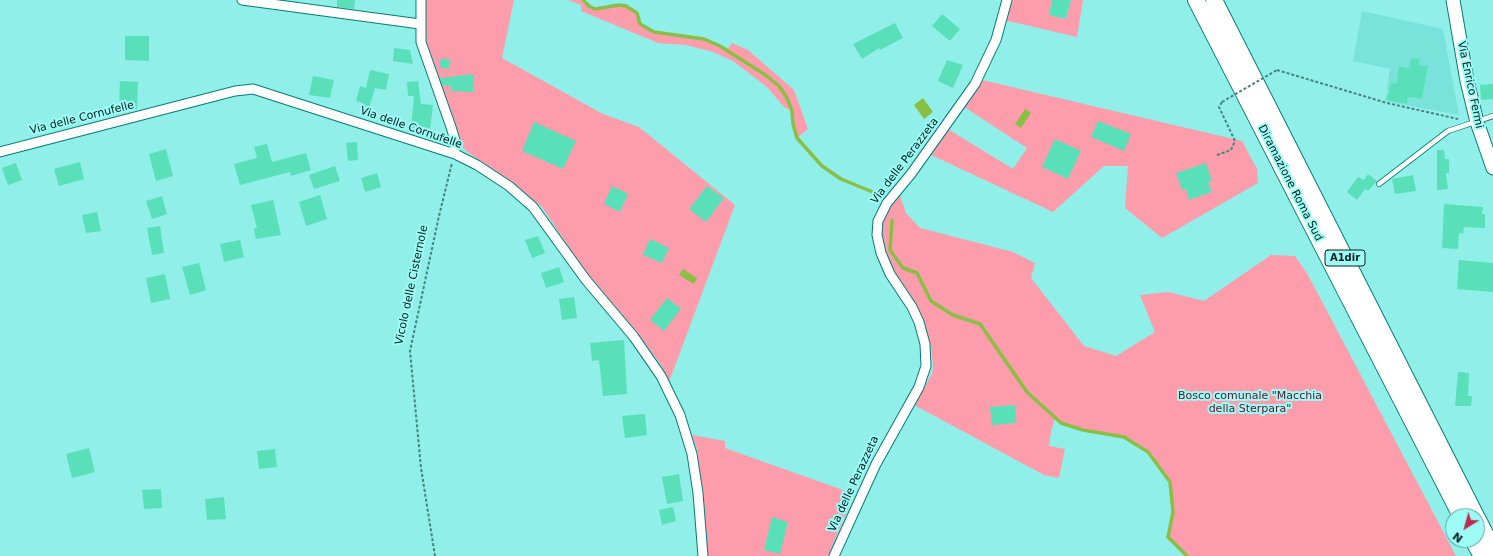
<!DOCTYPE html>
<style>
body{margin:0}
#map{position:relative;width:1493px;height:556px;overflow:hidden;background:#90efe8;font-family:"DejaVu Sans",sans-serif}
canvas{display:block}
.north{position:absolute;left:1445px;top:508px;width:40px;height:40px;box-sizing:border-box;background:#9dfcf6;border:1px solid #5fa4a0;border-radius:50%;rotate:217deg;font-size:11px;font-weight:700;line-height:16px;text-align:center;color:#02201f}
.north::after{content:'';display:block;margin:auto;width:14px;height:18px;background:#bb2b52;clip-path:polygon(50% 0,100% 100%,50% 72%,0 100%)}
</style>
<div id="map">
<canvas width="1493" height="556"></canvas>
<div class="north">N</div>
</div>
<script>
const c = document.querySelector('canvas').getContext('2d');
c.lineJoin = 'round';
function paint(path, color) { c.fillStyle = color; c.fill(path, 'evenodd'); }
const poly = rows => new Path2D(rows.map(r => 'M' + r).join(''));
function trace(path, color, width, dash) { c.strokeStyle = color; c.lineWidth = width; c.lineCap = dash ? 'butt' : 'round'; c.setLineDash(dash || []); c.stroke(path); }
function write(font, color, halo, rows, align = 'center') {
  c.font = font + ' "DejaVu Sans",sans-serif'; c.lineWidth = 4; c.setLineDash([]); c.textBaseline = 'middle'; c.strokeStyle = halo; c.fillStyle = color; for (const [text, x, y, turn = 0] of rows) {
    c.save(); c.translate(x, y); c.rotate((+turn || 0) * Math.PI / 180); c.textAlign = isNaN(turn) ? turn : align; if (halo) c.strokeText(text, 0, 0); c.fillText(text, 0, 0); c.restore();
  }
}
paint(poly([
 [1362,11,1443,29,1459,115,1385,101,1390,69,1353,61],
 [1411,58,1420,59,1419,65,1428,66,1422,99,1412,98,1409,94,1407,104,1386,100,1387,90,1390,91,1396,84,1399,66,1409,68]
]), '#79e2db');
paint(poly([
 [423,0,514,0,502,58,603,114,639,127,735,205,669,382,661,365,642,339,598,291,542,207,496,171,470,154,462,147,453,131,423,43],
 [568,0,583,0,589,6,595,9,619,5,626,6,637,13,640,24,654,32,704,39,727,50,732,43,748,50,794,90,808,129,797,138,793,124,792,111,784,107,767,87,733,61,713,52,686,45,658,43,581,11,581,5],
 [1009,0,1052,0,1049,15,1066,19,1071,0,1083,0,1077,37,1004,20],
 [982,80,1242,141,1257,169,1258,183,1162,238,1125,208,1128,166,1104,166,1053,212,929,154,948,129,1013,169,1027,148,964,107],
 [899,193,906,213,920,228,1013,252,1035,263,1031,278,1084,346,1116,356,1155,332,1140,295,1168,292,1204,301,1271,255,1295,256,1308,275,1456,556,1187,556,1168,537,1173,512,1170,481,1148,452,1124,437,1083,430,1061,423,1055,418,1051,432,1049,446,1065,449,1059,478,1044,475,914,405,932,374,933,366,931,347,919,310,886,263,881,231,883,216],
 [692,435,725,441,725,448,854,494,828,556,706,556,697,449]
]), '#fd9dac');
paint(poly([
 [923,98,933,112,924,119,914,105],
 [1025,109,1031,113,1021,128,1015,124],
 [683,269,697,278,694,284,679,275]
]), '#88bf44');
trace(poly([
 [583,0,589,6,595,9,619,5,626,6,637,13,640,24,654,32,704,39,720,46,764,74,779,86,787,98,792,111,793,124,797,138,822,166,841,179,880,195],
 [892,220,890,250,903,268,917,273,931,301,953,315,980,324,1027,392,1061,423,1083,430,1124,437,1148,452,1170,482,1173,512,1168,537,1187,556]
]), '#88bf44', 3.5);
paint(poly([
 [337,0,355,0,354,9,337,7],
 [1052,0,1071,0,1066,19,1049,15],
 [942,14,960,29,950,41,932,26],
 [895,23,903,38,880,50,879,48,862,59,853,44],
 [125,36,149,36,149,61,125,60],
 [394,48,410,50,413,64,393,61],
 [441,58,451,60,449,69,439,67],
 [1411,58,1420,59,1419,65,1428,66,1422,99,1408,97,1407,104,1386,100,1391,83,1396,84,1399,66,1409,68],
 [947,60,963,65,953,88,938,81],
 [370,70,389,74,386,90,375,88,369,108,363,107,363,103,356,101,360,86,366,88],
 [474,74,473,92,450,91,451,86,442,85,440,78],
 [313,76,334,80,330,98,309,95],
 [120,81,138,82,137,109,119,108],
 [418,81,421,104,433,105,430,130,411,128,414,96,408,96,407,82],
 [1493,84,1493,99,1481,100,1480,85],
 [1098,121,1131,134,1124,151,1091,137],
 [534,122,576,141,563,169,522,151],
 [1055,139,1081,151,1068,179,1042,167],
 [357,142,358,160,348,161,346,143],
 [267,144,272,162,306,153,311,170,291,176,290,172,240,185,234,164,257,158,254,147],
 [166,149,173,176,156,181,149,154],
 [1437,150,1444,150,1445,159,1449,159,1449,173,1446,173,1448,189,1437,190],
 [80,162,84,179,59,186,54,169],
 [16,163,22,180,8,185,2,168],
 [1206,163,1212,181,1208,182,1212,192,1189,200,1186,189,1182,190,1176,173],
 [335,166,340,181,314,189,309,175],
 [377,173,381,187,365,192,361,178],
 [1368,174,1377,181,1368,191,1365,189,1357,200,1347,192,1358,177,1364,180],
 [1413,175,1416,191,1395,194,1392,179],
 [612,186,628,194,620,212,604,204],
 [707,186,724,198,706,222,689,209],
 [320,195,327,219,306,226,299,202],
 [162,196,167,214,152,219,146,201],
 [273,200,281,235,256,239,254,229,257,228,251,205],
 [1444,204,1483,207,1482,214,1485,214,1485,228,1464,227,1463,234,1459,233,1458,249,1442,248],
 [97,212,101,231,86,233,82,215],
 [160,226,164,253,152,255,147,228],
 [538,236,545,253,532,258,525,240],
 [650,239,669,248,662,263,643,255],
 [240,240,244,257,224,262,220,244],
 [1459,260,1493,263,1493,292,1457,289],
 [199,263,206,290,190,295,182,267],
 [559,267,564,282,546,288,541,273],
 [165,274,170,299,151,303,146,278],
 [574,297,577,318,562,320,559,299],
 [667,298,681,309,664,331,650,320],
 [624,340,627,394,603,396,599,360,592,361,590,343],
 [1458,372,1469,373,1468,396,1472,396,1471,406,1455,406],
 [1015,405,1016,423,992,425,990,407],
 [645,414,647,435,625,438,622,416],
 [89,448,95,472,72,478,66,454],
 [275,449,277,467,259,469,257,451],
 [679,474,683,501,667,504,662,477],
 [161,489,162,508,144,509,142,490],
 [224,497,226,519,207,520,205,499],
 [673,507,676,521,662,525,659,510],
 [772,517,788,522,780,554,764,550]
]), '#5ae0b8');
const lane = poly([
 [1379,184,1448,131,1493,116]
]);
const street = poly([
 [242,0,420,24],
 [421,0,421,42,451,127,455,140,455,154],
 [0,152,235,91,253,89,455,154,477,165,509,186,533,207,586,280,634,337,661,376,680,415,692,454,698,493,703,556],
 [834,556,876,464,919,387,926,366,925,344,919,322,912,307,890,274,881,253,877,235,878,221,887,203,911,174,975,84,996,40,1007,0]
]);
const secondary = poly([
 [1453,0,1467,81,1477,122,1493,168]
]);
const highway = poly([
 [1196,0,1461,516],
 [1214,0,1476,516],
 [1477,518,1493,549],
 [1473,540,1482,556]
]);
trace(lane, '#047c78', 6);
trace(street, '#047c78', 11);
trace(secondary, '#047c78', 15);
trace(highway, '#047c78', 18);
trace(poly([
 [1277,70,1387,103,1458,119],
 [1217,155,1231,150,1235,141,1219,107,1222,102],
 [435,556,421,468,410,351,439,216,452,163]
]), '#46827f', 2, [3, 2]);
trace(lane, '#fff', 4.5);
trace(street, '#fff', 9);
trace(secondary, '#fff', 13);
trace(highway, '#fff', 16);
trace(poly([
 [1222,102,1277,70]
]), '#46827f', 2, [3, 2]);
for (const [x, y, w] of [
 [1345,258,40]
]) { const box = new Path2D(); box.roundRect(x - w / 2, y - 8, w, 16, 3); c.fillStyle = '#9dfcf6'; c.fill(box); trace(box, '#02201f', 1); }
write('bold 10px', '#02201f', null, [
 ["A1dir",1345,258]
]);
write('11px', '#02201f', '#9dfcf6', [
 ["Via Enrico Fermi",1470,85,78],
 ["Via delle Cornufelle",82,118,-14],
 ["Via delle Cornufelle",411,128,19],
 ["Via delle Perazzeta",905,161,-53],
 ["Diramazione Roma Sud",1290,183,63],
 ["Vicolo delle Cisternole",412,285,-78],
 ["Via delle Perazzeta",854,484,-65]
]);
write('11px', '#630f28', '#9dfcf6', [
 ["Bosco comunale \"Macchia",1250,396],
 ["della Sterpara\"",1250,409]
]);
</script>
